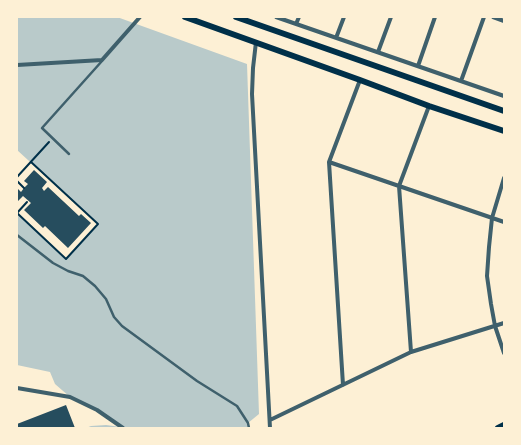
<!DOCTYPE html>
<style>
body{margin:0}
#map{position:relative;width:521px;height:445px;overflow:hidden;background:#fdf0d5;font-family:"Open Sans",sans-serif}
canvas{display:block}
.frame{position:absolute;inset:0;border:18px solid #fdf0d5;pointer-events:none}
</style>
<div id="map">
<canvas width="521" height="445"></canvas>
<div class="frame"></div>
</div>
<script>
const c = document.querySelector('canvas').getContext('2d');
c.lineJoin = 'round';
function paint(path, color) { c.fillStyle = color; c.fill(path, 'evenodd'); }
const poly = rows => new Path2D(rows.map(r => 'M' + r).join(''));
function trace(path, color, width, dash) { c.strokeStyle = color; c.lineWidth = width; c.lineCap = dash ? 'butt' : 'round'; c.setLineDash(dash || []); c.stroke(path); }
paint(poly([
 [17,17,117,17,247,64,259,414,248,423,249,428,86,428,91,426,106,425,121,427,97,410,70,397,55,384,50,372,17,365,17,213,65,259,98,224,17,150]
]), '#b9caca');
paint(poly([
 [34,170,47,182,42,188,44,191,48,187,79,216,81,214,91,223,68,248,45,226,43,228,24,210,31,203,23,196,17,202,17,188,21,192,24,188,28,184,24,181],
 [66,405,75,428,17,428,17,424]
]), '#264d5e');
trace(poly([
 [17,177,49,142],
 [17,181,24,188],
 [17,213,66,259,98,224,31,162],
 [17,213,27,202]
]), '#003049', 2);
trace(poly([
 [69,154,42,128,102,61],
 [17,235,53,263,68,271,83,276,95,286,106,299,114,317,122,326,197,381,237,406,248,423,249,428]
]), '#3f606c', 2.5);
trace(poly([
 [276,17,504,96],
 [493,17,504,21],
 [296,24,299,17],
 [336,38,344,17],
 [256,42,253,68,252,94,270,428],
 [378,52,391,17],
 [17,65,102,60,140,17],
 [418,66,435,17],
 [461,81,484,17],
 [329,162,504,222],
 [504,178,492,218,489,247,487,276,491,304,495,326,504,353],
 [411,352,399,186,429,106],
 [343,385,329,162,360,80],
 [17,388,70,397,97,410,123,428],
 [270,420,411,352,504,323]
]), '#3f606c', 4);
trace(poly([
 [185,17,360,80,429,106,504,131],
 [236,17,504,111],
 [498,428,504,425]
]), '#003049', 6);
</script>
